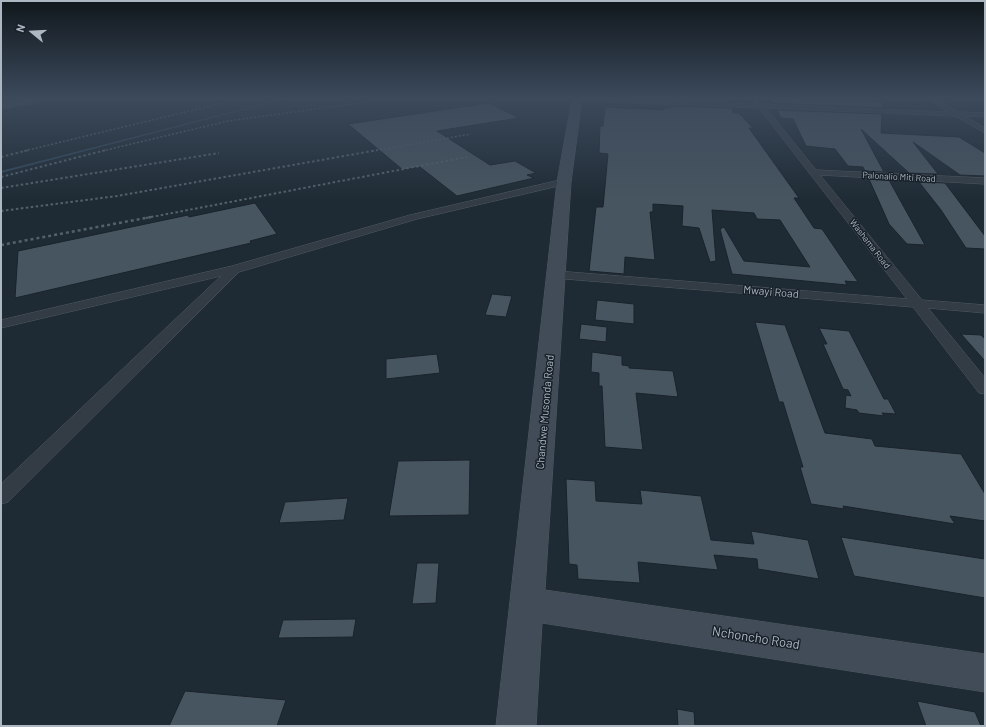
<!DOCTYPE html>
<style>
body{margin:0}
#map{position:relative;width:986px;height:727px;overflow:hidden;background:#1f2b34;font-family:Barlow,sans-serif}
canvas{display:block}
.frame{position:absolute;inset:0;border:2px solid #acb7c2;pointer-events:none}
.north{position:absolute;left:12px;top:12px;width:40px;height:40px;-webkit-text-stroke:3px #182129;paint-order:stroke;rotate:288deg;font-size:11px;font-weight:700;line-height:16px;text-align:center;color:#acb7c2}
.north::after{content:'';display:block;margin:auto;width:14px;height:18px;background:#acb7c2;clip-path:polygon(50% 0,100% 100%,50% 72%,0 100%)}
</style>
<div id="map">
<canvas width="986" height="727"></canvas>
<div class="frame"></div>
<div class="north">N</div>
</div>
<script>
const c = document.querySelector('canvas').getContext('2d');
c.lineJoin = 'round';
const poly = rows => new Path2D(rows.map(r => 'M' + r).join(''));
function paint(path, color) { c.fillStyle = color; c.fill(path, 'evenodd'); }
function trace(path, color, width, dash) { c.strokeStyle = color; c.lineWidth = width; c.lineCap = dash ? 'butt' : 'round'; c.setLineDash(dash || []); c.stroke(path); }
function write(font, color, halo, rows, align = 'center') {
  c.font = font + ' Barlow,sans-serif'; c.lineWidth = 3; c.setLineDash([]); c.textBaseline = 'middle'; c.strokeStyle = halo; c.fillStyle = color; for (const [text, x, y, turn = 0] of rows) {
    c.save(); c.translate(x, y); c.rotate((+turn || 0) * Math.PI / 180); c.textAlign = isNaN(turn) ? turn : align; if (halo) c.strokeText(text, 0, 0); c.fillText(text, 0, 0); c.restore();
  }
}
paint(poly([
 [282,99,285,99,1,173,1,171,282,99]
]), '#33495c');
const building = poly([
 [671,99,729,99,730,102,671,99],
 [772,99,872,99,876,101,882,102,882,108,773,103,772,99],
 [489,103,519,118,437,131,490,165,515,161,536,173,527,175,534,178,457,196,420,167,403,170,348,124,489,103],
 [671,106,732,108,733,113,739,113,753,128,749,128,799,198,794,198,814,228,822,229,858,282,845,281,847,285,732,274,720,229,724,227,744,261,810,267,780,220,757,219,754,213,712,210,716,261,710,262,699,228,682,226,683,206,653,204,653,212,650,212,655,260,625,257,624,274,589,271,596,207,603,207,608,154,599,153,600,126,603,126,605,107,664,110,663,108,671,108,671,106],
 [777,110,882,114,881,133,959,137,985,153,985,176,960,175,913,142,938,174,909,173,861,129,884,172,865,171,863,167,848,166,835,149,806,146,793,119,781,118,777,110],
 [869,179,889,180,925,245,907,244,889,224,869,179],
 [919,182,945,183,985,236,985,249,966,248,941,210,919,182],
 [255,203,277,234,250,241,251,243,15,298,18,251,188,215,189,217,255,203],
 [492,294,512,296,506,317,485,315,492,294],
 [597,300,634,304,634,324,595,320,597,300],
 [755,322,785,325,825,433,872,439,875,446,961,454,985,494,985,521,950,516,955,524,843,506,844,509,811,504,800,467,803,467,783,402,779,402,755,322],
 [581,324,607,327,606,342,579,339,581,324],
 [819,328,849,331,884,399,888,399,896,414,882,413,884,416,859,413,857,410,845,408,846,395,851,396,848,390,843,389,823,344,827,344,819,328],
 [961,334,981,335,985,339,985,361,961,334],
 [592,352,622,356,622,365,629,366,629,368,673,371,678,397,636,393,643,450,605,447,602,386,599,386,599,373,591,372,592,352],
 [437,354,440,373,386,379,386,359,437,354],
 [470,460,469,515,389,516,398,461,470,460],
 [566,479,595,481,596,501,642,504,640,490,701,496,711,540,754,544,751,531,808,540,819,579,758,569,757,559,714,555,718,570,638,562,640,583,578,579,577,565,569,564,566,479],
 [348,498,344,520,279,523,285,502,348,498],
 [841,537,985,559,985,598,854,576,841,537],
 [417,563,439,563,436,603,412,604,417,563],
 [356,619,353,637,278,638,283,620,356,619],
 [185,691,286,700,277,726,169,726,185,691],
 [917,701,975,712,981,726,926,726,917,701],
 [677,709,694,712,695,726,678,726,677,709]
]);
paint(building, '#475560');
trace(building, '#1a232c', 1);
const street = poly([
 [574,99,622,99,756,104,754,101,757,99,763,104,947,112,928,99,935,99,958,112,985,113,985,117,965,116,985,128,985,133,955,116,766,108,816,170,985,178,985,184,820,175,922,300,985,305,985,313,928,308,985,378,985,394,979,393,913,307,553,278,551,275,557,271,907,299,759,108,577,101,574,99],
 [564,179,567,180,567,184,417,219,239,272,8,502,1,504,1,484,221,276,1,328,1,320,232,266,410,215,564,179]
]);
const secondary = poly([
 [25,99,44,99,39,102,1,109,1,103,25,99],
 [572,99,582,99,571,182,545,590,985,654,985,692,542,623,536,726,496,726,557,182,572,99]
]);
trace(street, '#505a63', 1);
trace(secondary, '#505a63', 1);
paint(street, '#333c45');
paint(secondary, '#414c58');
trace(poly([
 [24,151,239,99],
 [102,151,228,121,389,99],
 [372,151,471,134]
]), '#54616c', 1.5, [2, 2]);
trace(poly([
 [1,157,29,150],
 [1,177,106,150],
 [1,188,219,153],
 [1,211,117,196,378,150],
 [146,218,467,157]
]), '#54616c', 2, [2.5, 2.5]);
trace(poly([
 [1,245,151,217]
]), '#54616c', 2.5, [3, 3]);
const sky = c.createLinearGradient(0, 0, 0, 201);
sky.addColorStop(0, '#11181d');
sky.addColorStop(0.49, '#3c4a5c');
sky.addColorStop(1, '#3c4a5c00');
c.fillStyle = sky;
c.fillRect(0, 0, 986, 201);
write('9px', '#acb7c2', '#182129', [
 ["Palonalio Miti Road",899,177,3],
 ["Washama Road",870,244,52]
]);
write('11px', '#acb7c2', '#182129', [
 ["Mwayi Road",771,292,5],
 ["Chandwe Musonda Road",545,412,-85]
]);
write('13px', '#acb7c2', '#182129', [
 ["Nchoncho Road",756,638,9]
]);
</script>
